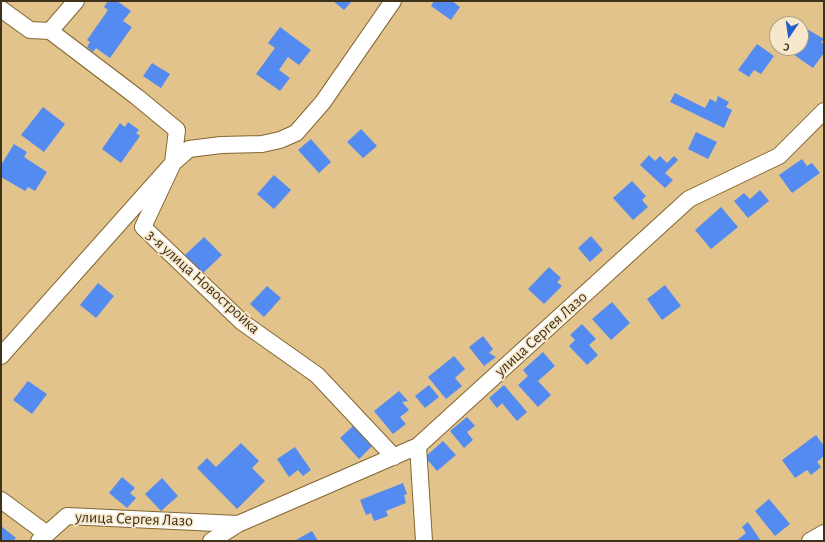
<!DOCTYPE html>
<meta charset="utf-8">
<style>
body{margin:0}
#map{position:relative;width:825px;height:542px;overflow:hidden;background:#e3c38c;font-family:"Alegreya Sans",sans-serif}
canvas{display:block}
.frame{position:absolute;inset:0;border:2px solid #3e321b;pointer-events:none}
.north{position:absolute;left:769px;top:16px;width:40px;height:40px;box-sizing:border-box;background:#f7e7cb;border:1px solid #ad9f85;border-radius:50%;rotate:193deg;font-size:11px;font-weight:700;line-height:16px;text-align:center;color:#3e321b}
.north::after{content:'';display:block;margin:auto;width:14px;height:18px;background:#255fcc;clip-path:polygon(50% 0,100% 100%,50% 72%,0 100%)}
</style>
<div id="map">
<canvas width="825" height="542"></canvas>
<div class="frame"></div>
<div class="north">С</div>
</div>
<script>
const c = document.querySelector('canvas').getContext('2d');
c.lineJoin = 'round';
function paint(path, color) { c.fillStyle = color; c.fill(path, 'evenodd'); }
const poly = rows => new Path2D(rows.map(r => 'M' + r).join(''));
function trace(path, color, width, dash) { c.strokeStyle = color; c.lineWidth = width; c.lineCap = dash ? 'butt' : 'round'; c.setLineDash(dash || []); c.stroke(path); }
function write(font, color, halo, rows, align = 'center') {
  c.font = font + ' "Alegreya Sans",sans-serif'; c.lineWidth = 3.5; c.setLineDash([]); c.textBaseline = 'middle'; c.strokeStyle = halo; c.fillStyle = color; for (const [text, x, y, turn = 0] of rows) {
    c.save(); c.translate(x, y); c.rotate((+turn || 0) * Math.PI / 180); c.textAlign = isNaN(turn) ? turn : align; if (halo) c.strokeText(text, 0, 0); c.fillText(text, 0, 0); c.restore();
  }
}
paint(poly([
 [108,1,117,1,131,11,123,21,132,27,110,58,96,48,93,52,87,47,90,42,87,40,108,10,104,7],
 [333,1,352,1,344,10],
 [434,1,452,1,460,7,451,20,431,6],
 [280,27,311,50,299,65,288,57,279,70,290,78,280,91,256,74,275,48,268,43],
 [807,29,824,39,821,42,824,44,824,53,813,68,790,52,793,48,801,48,801,37],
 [757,44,774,56,761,74,754,70,749,77,738,70],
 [152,63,170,74,161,88,143,76],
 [675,93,705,108,710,99,716,102,718,96,729,102,726,107,732,110,724,128,670,102],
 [43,107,65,124,44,152,21,135],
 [128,122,139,130,136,133,140,136,121,163,102,149,120,123,125,127],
 [361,129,377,146,363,158,347,142],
 [696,132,717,142,708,159,688,149],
 [311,139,331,162,319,173,298,150],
 [14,144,27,152,24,157,47,172,35,191,28,187,25,191,1,177,1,165],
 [649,155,655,161,660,156,667,163,674,156,678,160,665,173,673,180,665,188,640,165],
 [802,159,807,166,812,163,820,173,792,193,779,175],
 [274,175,291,190,274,209,257,194],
 [632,181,646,196,642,200,648,207,633,220,613,198],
 [760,190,769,201,748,218,734,201,744,193,750,199],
 [721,207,738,227,711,249,695,230],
 [591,236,603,250,590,262,578,248],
 [204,237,222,255,203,273,185,255],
 [549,267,561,278,557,282,562,286,544,304,528,289],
 [98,283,114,296,96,318,80,305],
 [665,285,681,306,662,320,647,299],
 [267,286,281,298,264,317,250,304],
 [612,302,630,323,611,340,592,319],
 [582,324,596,339,589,345,598,355,587,365,569,346,575,340,570,335],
 [483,336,493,349,489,353,496,357,484,366,469,347],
 [543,352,555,366,538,381,551,395,538,407,518,385,528,376,523,370],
 [454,356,465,369,455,378,462,386,446,399,428,377],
 [28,381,47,394,32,414,13,400],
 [429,385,439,397,425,408,415,396],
 [504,385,527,412,517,421,502,403,497,408,489,398],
 [399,391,408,401,402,402,409,410,400,417,406,424,393,434,374,411],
 [467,417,475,426,467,432,473,440,464,448,450,431],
 [353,426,372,446,359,459,340,438],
 [816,435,824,446,824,456,817,462,821,467,811,475,807,470,795,478,782,460],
 [443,441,456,455,437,471,425,457],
 [241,443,259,461,252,468,265,481,237,509,197,468,207,458,216,467],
 [295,447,311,470,303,476,298,470,289,477,277,459],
 [122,477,135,488,130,493,136,498,127,508,109,493],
 [162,478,178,496,161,511,145,494],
 [403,483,407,494,404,495,406,503,386,511,388,516,374,521,371,513,366,515,360,500],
 [769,499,790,524,775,536,755,511],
 [748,522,761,541,736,541,746,533,742,527],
 [1,526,16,538,13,541,1,541],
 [312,531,318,541,294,541]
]), '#538bf1');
const minor = poly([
 [1,9,30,30,50,31,137,97,177,130,173,163,143,227,242,322,317,375,394,457],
 [50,31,76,1],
 [1,356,173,163,189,149,221,145,262,144,280,140,296,133,323,102,393,1],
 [418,446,424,541],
 [1,500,47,534],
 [39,541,67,516,238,524],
 [211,541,238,524,418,446,689,199,779,156,824,111],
 [810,541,824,533]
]);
trace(minor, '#836630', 18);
trace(minor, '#fff', 16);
write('16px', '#3e321b', '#f7e7cb', [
 ["3-я улица Новостройка",203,282,42],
 ["улица Сергея Лазо",541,334,-42],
 ["улица Сергея Лазо",134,519,2]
]);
</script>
